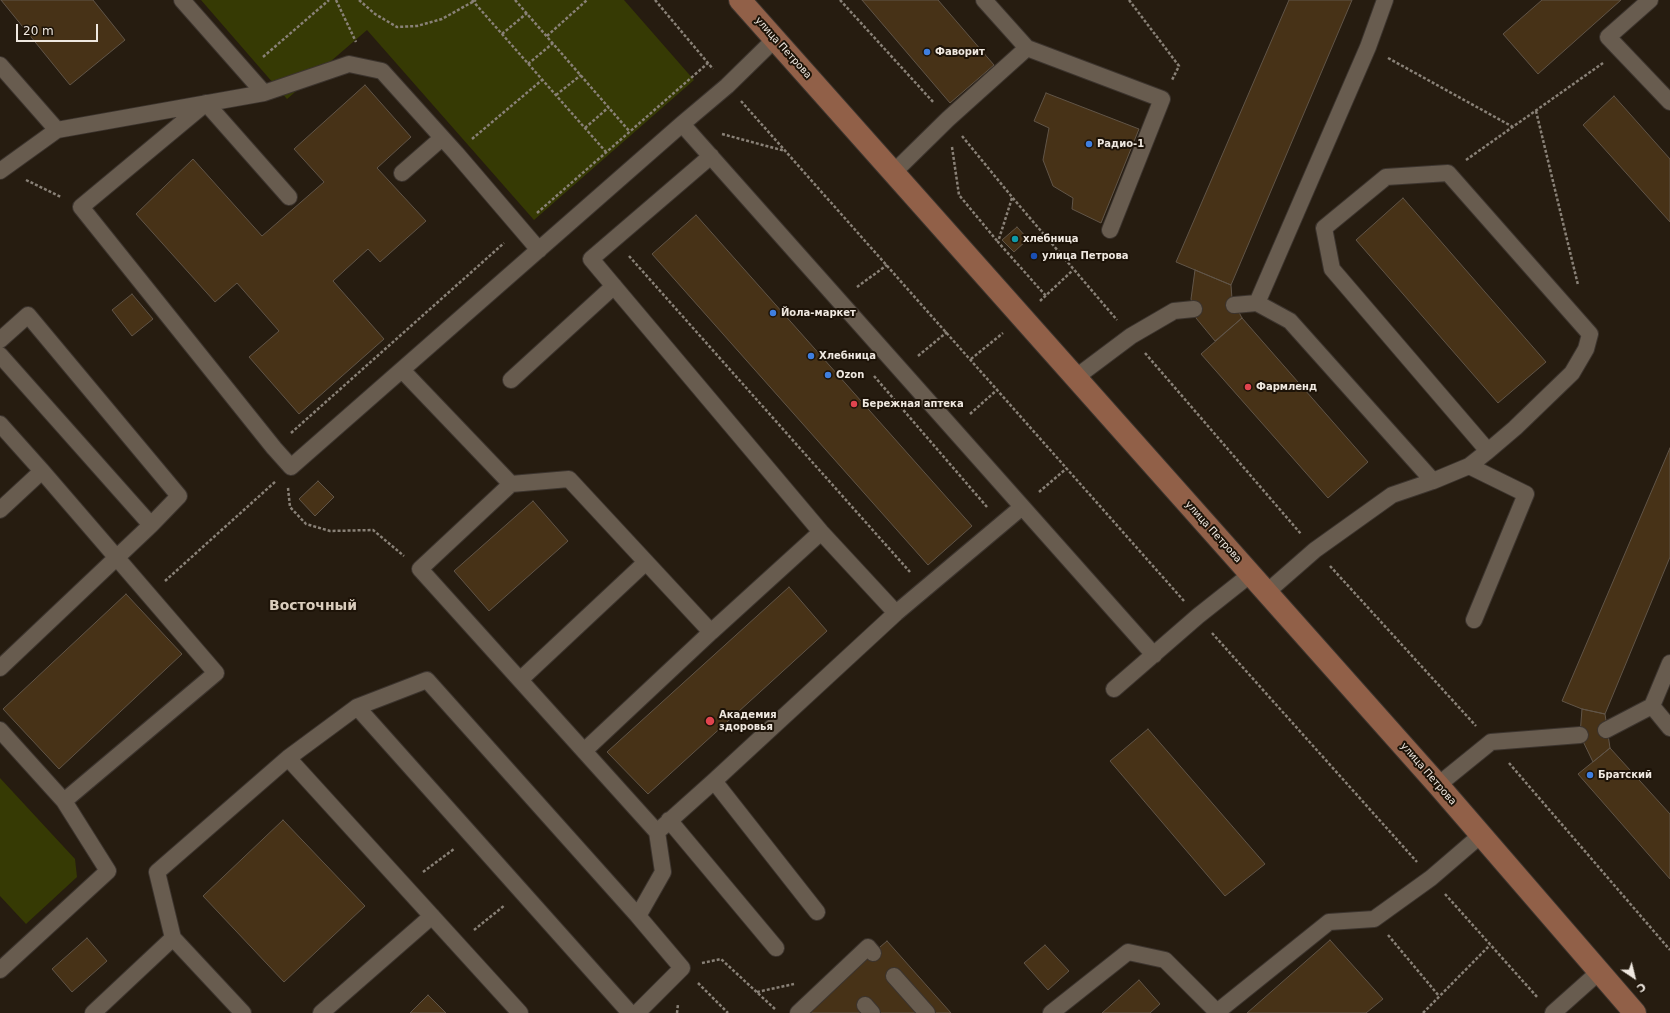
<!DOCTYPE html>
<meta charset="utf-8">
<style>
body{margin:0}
#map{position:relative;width:1670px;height:1013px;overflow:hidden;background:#261c10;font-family:"DejaVu Sans",sans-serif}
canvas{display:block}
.north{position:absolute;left:1614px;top:957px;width:40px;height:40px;-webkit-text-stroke:3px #1d1308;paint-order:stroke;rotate:145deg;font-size:11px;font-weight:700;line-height:16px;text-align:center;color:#efe8e0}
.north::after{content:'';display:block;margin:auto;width:14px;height:18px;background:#efe8e0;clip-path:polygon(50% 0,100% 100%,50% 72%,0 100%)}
.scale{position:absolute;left:16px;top:24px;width:82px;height:18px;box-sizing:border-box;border:2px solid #efe8e0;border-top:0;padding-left:5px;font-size:12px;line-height:14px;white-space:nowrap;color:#efe8e0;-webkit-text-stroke:3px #1d1308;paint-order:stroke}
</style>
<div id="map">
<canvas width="1670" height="1013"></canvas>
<div class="north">С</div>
<div class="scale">20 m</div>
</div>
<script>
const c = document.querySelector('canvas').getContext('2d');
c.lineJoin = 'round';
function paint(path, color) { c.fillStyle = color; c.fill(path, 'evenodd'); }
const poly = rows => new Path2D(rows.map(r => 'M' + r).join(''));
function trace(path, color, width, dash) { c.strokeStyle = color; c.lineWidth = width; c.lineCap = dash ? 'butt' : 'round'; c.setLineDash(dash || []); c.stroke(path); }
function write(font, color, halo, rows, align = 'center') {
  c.font = font + ' "DejaVu Sans",sans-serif'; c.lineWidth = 4; c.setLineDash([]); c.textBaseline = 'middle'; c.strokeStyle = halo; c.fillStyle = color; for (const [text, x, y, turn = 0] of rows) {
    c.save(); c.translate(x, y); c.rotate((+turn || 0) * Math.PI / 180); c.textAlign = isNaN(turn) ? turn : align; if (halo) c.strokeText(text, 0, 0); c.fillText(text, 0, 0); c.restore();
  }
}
paint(poly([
 [201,0,624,0,694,80,534,220,367,30,287,99],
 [0,778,75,859,77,877,26,924,0,896]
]), '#363a04');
const building = poly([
 [1,0,93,0,125,40,70,85,1,0],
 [862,0,938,0,994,65,950,103,862,0],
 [1289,0,1352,0,1231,285,1176,262,1289,0],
 [1542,0,1621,0,1538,74,1503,34,1542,0],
 [365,85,411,137,377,168,426,221,380,262,368,249,333,281,384,339,299,414,249,357,279,331,237,283,215,302,136,214,193,159,262,236,324,182,294,149,365,85],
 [1046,93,1139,129,1101,223,1072,209,1073,198,1053,186,1043,160,1049,128,1034,121,1046,93],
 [1614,96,1670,159,1670,222,1583,125,1614,96],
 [1403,198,1546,362,1498,403,1356,240,1403,198],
 [696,215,972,526,928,565,652,254,696,215],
 [1017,227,1028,239,1014,252,1002,240,1017,227],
 [1195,270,1231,285,1232,299,1242,318,1215,341,1196,318,1191,299,1195,270],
 [132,294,153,319,132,336,112,310,132,294],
 [1242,318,1368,462,1328,498,1201,354,1242,318],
 [1670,448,1670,557,1605,714,1582,709,1562,701,1670,448],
 [318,481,334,497,315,516,299,499,318,481],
 [533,501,568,541,489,611,454,571,533,501],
 [789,587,827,631,648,794,607,752,789,587],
 [126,594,182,654,59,769,3,709,126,594],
 [1582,709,1605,714,1610,748,1593,762,1580,735,1582,709],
 [1148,729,1265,864,1225,896,1110,761,1148,729],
 [1610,748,1670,814,1670,879,1578,774,1610,748],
 [283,820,365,906,284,982,203,896,283,820],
 [87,938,107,961,72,992,52,969,87,938],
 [1330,940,1383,999,1366,1013,1247,1013,1330,940],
 [887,941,951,1013,804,1013,873,953,887,941],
 [1045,945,1069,971,1048,990,1024,963,1045,945],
 [1139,980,1160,1004,1150,1013,1102,1013,1139,980],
 [428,995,446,1013,410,1013,428,995]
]);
paint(building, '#473217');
trace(building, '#615548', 1);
const service = poly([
 [182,0,264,93],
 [1650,0,1608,37,1670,102],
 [1027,48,1162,99,1110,230],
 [0,65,57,130],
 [682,124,1154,655],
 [711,156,591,259,821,532,896,613],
 [0,171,57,130,264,93,349,64,382,71,456,153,539,250],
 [894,172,948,119,1027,48,984,0],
 [402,173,442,138],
 [289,197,206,103,81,207,274,448,291,467,682,124,727,86,775,39],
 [1257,303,1368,47,1385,0],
 [1234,305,1257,303,1290,321,1433,481,1392,495,1315,550,1267,592],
 [0,340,28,315,179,496,151,525,0,668],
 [0,355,151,525],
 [402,370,511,484,569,479,711,632,821,532],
 [1075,378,1131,336,1174,311,1194,309],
 [511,380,614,286],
 [0,424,42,471,216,673,64,801],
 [1469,466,1526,494,1474,620],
 [1433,481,1469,466,1488,451,1515,428,1572,373,1586,349,1590,334,1448,173,1386,177,1324,228,1332,269,1488,451],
 [511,484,420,569,657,832,714,781,896,613,1022,507],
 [0,510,42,471],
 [521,679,646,562],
 [1114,689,1198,616,1251,574],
 [1652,706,1670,728],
 [357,707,630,1013],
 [0,730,64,801,108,871,0,970],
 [1606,730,1652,706,1670,663],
 [584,751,711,632],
 [288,758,357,707,427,680,638,916],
 [714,781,817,912],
 [1438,785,1491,742,1580,735],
 [669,820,776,948],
 [173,938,243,1013],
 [894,976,927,1013],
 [865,1005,872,1013],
 [93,1013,173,938,157,872,288,758,520,1013],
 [321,1013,432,916],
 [637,1013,682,968,638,916,663,872,657,832],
 [798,1013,868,947,873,953],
 [1051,1013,1128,952,1165,960,1217,1012,1329,922,1374,919,1431,878,1481,835],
 [1553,1013,1599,972]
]);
const secondary = poly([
 [740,0,1438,785,1635,1013]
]);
trace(service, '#3c342e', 18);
trace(secondary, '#3c342e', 24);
trace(poly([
 [336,0,356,42],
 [359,0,375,14,397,27,417,26,442,19,476,0],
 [472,0,606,152],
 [515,0,630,132],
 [655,0,713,69],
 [840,0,934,103],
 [1129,0,1179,66,1172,80],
 [502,34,527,13],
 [547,36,587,0],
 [263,57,329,0],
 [1388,58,1513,127],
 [528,64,553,43],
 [556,95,581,75],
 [741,101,1184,601],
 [1536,111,1578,285],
 [585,128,609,107],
 [722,134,785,151],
 [962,136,1012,197,1117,320],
 [472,139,542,80],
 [952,147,959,195,998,242],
 [1466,160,1603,63],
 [26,180,61,197],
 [1012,198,998,242,1046,296],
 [537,213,708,63],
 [629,256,910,572],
 [857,287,887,265],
 [1040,301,1073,270],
 [1145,353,1301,534],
 [918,356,947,332],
 [971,359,1003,333],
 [874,376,987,507],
 [970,414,998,389],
 [291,433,504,243],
 [288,488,290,507,306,524,330,531,373,530,404,556],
 [1039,492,1067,468],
 [1330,566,1476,726],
 [165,581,276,481],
 [1212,633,1417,862],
 [1509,763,1670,950],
 [423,872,454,849],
 [1445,894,1538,998],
 [474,930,505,905],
 [1388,935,1439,996],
 [702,963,721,959,776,1010],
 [698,983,728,1013],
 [757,992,794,984],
 [677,1013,678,1004],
 [1423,1013,1490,945]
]), '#898177', 2.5, [3, 2]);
trace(service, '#685c4f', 16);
trace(secondary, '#916048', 22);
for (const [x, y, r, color] of [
 [927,52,4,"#3f7fe0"],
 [1089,144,4,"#3f7fe0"],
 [1015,239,4,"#0f9aa8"],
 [1034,256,4,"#1a4fb4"],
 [773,313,4,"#3f7fe0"],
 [811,356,4,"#3f7fe0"],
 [828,375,4,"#3f7fe0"],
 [1248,387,4,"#e0444e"],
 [854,404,4,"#e0444e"],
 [710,721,5,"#e0444e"],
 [1590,775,4,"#3f7fe0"]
]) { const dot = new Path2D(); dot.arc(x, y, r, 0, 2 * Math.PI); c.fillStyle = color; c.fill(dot); trace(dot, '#1d1308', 1.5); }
write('10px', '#efe8e0', '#1d1308', [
 ["улица Петрова",783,48,48],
 ["улица Петрова",1213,532,48],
 ["улица Петрова",1428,774,49]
]);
write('bold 10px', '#efe8e0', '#1d1308', [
 ["Фаворит",935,52],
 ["Радио-1",1097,144],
 ["хлебница",1023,239],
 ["улица Петрова",1042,256],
 ["Йола-маркет",781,313],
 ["Хлебница",819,356],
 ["Ozon",836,375],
 ["Фармленд",1256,387],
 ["Бережная аптека",862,404],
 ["Академия",719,715],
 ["здоровья",719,727],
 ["Братский",1598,775]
], 'left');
write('bold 14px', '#dacdbd', '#1d1308', [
 ["Восточный",313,606]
]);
</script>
